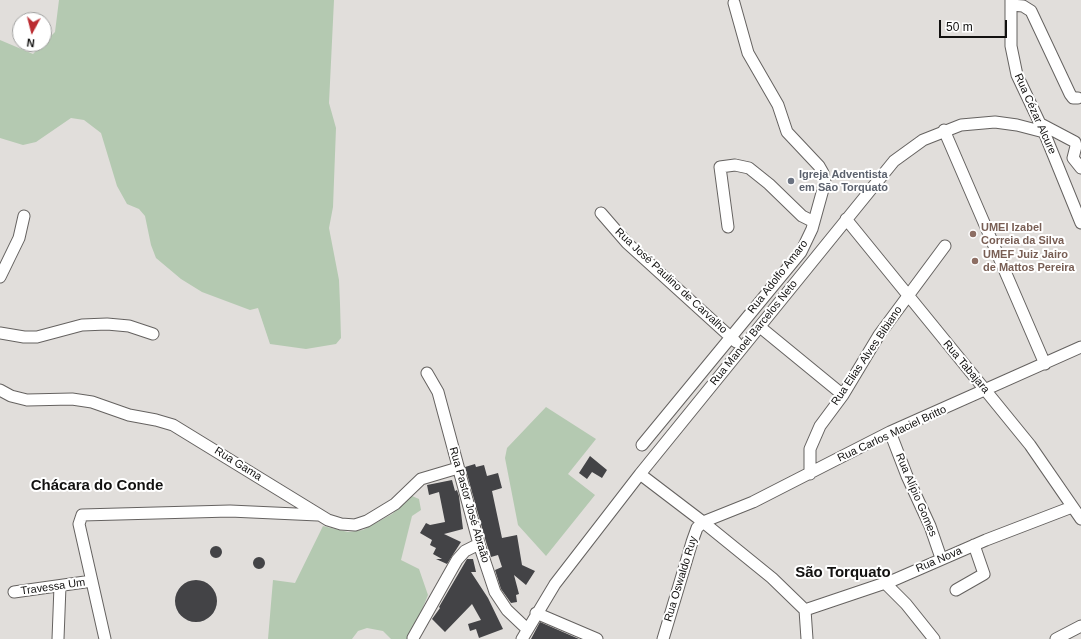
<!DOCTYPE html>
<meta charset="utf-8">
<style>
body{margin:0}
#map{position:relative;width:1081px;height:639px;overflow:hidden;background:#e1dedb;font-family:Helvetica,sans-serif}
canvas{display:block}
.north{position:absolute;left:12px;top:12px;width:40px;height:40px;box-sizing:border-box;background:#fff;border:1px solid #a0a09f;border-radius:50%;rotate:187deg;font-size:11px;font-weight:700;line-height:16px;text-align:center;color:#121110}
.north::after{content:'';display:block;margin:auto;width:14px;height:18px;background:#bb2b30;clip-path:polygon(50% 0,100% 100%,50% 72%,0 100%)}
.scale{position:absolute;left:939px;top:20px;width:68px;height:18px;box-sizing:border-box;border:2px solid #121110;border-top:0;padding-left:5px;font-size:12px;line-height:14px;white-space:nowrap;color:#121110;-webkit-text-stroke:3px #fff;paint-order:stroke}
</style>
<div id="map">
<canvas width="1081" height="639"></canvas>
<div class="north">N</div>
<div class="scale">50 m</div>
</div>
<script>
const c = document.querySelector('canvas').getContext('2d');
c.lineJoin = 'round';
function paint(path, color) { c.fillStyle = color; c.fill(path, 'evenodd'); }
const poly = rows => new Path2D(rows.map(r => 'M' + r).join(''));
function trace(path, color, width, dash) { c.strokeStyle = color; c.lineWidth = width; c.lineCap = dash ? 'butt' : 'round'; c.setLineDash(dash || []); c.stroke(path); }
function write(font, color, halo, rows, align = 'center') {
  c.font = font + ' Helvetica,sans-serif'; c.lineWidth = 4; c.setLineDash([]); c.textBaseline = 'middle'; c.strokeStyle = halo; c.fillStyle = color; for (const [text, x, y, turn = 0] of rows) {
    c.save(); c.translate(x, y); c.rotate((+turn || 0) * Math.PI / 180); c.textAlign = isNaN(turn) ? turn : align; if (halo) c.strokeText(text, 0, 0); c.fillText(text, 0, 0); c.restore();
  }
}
paint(poly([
 [59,0,334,0,329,103,336,128,333,207,329,228,339,280,340,304,341,338,336,344,306,349,270,344,258,308,250,310,202,292,181,279,156,258,151,245,145,216,139,209,127,204,117,186,101,133,84,120,71,118,36,142,23,145,0,138,0,40,33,54,55,32],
 [546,407,596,439,568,474,595,495,546,556,518,525,505,458,507,448],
 [412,496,419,499,421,510,412,516,401,560,419,569,428,595,410,639,391,639,383,631,367,628,358,631,352,639,268,639,273,580,295,583,323,526,348,532,363,530,392,514]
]), '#b4c9b1');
paint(poly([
 [590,456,607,470,602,478,592,472,587,479,579,473],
 [475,464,476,467,484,465,487,476,498,473,502,488,492,491,502,538,517,535,522,565,535,571,526,585,514,575,519,594,516,595,517,602,511,603,501,589,495,570,502,567,498,555,491,557,486,542,465,467],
 [452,480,455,491,457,490,459,496,463,529,444,534,461,542,447,564,436,559,442,559,433,554,436,548,430,545,432,540,420,533,426,523,430,525,445,522,439,492,429,495,427,485],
 '210 552a6 6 0 1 1 12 0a6 6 0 1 1-12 0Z',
 '253 563a6 6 0 1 1 12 0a6 6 0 1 1-12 0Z',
 [467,559,473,559,476,572,471,572,488,598,503,629,479,638,476,629,470,631,468,624,481,620,472,604,445,632,432,619,440,608,439,607],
 '175 601a21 21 0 1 1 42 0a21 21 0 1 1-42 0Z',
 [540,622,579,639,531,639]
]), '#434346');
const minor = poly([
 [1011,0,1011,46,1017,75,1044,132,1081,223],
 [1011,5,1023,6,1031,11,1070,94,1073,98,1078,98],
 [1039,123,1075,142,1076,146,1073,158,1081,168],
 [944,130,1045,364],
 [601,213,627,243,736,342],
 [846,219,1030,445,1081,519],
 [728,227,720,167,735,165,749,168,769,184,802,216,814,222],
 [0,277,19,238,24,216],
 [760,327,843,395],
 [0,333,24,337,37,337,82,325,107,324,129,326,153,334],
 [427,373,438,392,479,544,495,592,507,610,527,629],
 [0,390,11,396,27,400,72,399,92,402,129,415,156,420,173,425,328,520,341,524,355,525,367,521,395,504,421,479,458,468],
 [890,432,907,476,930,526,941,558],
 [642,445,801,252,812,229,825,182,823,173,819,166,787,132,778,105,748,53,734,3],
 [640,474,703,522,772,578,805,610],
 [810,474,810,449,820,426,843,395,879,335,945,246],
 [884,582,906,604,934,639],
 [956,590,984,574,974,545],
 [14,592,92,581],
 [805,610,894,580,986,540,1072,507],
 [805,610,807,639],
 [536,613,597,639],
 [413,638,457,560,465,551,479,544],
 [58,639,60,586],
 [105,639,79,524,82,515,230,511,318,515],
 [522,639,555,584,640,474,894,161,923,140,961,125,995,122,1017,125,1044,132],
 [663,639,692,542,697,528,703,522,753,502,890,432,1081,347],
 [1056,639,1081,626]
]);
trace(minor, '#656260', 13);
trace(minor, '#fff', 11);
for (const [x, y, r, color] of [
 [791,181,4,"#6b7280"],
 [973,234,4,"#8d6e63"],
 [975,261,4,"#8d6e63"]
]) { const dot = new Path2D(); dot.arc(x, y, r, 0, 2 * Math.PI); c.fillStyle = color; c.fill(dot); trace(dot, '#fff', 1.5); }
write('11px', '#121110', '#fff', [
 ["Rua Cézar Alcure",1035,114,66],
 ["Rua Adolfo Amaro",778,277,-52],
 ["Rua José Paulino de Carvalho",671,281,43],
 ["Rua Manoel Barcelos Neto",754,333,-51],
 ["Rua Elias Alves Bibiano",867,356,-56],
 ["Rua Tabajara",966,367,50],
 ["Rua Carlos Maciel Britto",892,434,-25],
 ["Rua Gama",238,464,32],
 ["Rua Alípio Gomes",916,495,67],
 ["Rua Pastor José Abraão",469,505,74],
 ["Rua Nova",939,560,-23],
 ["Rua Oswaldo Ruy",681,579,-73],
 ["Travessa Um",53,587,-8]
]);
write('bold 11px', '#5b616d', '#fff', [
 ["Igreja Adventista",799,175],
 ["em São Torquato",799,188]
], 'left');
write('bold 11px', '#785e54', '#fff', [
 ["UMEI Izabel",981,228],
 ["Correia da Silva",981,241],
 ["UMEF Juiz Jairo",983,255],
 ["de Mattos Pereira",983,268]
], 'left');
write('bold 15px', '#121110', '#fff', [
 ["Chácara do Conde",97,486],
 ["São Torquato",843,573]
]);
</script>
